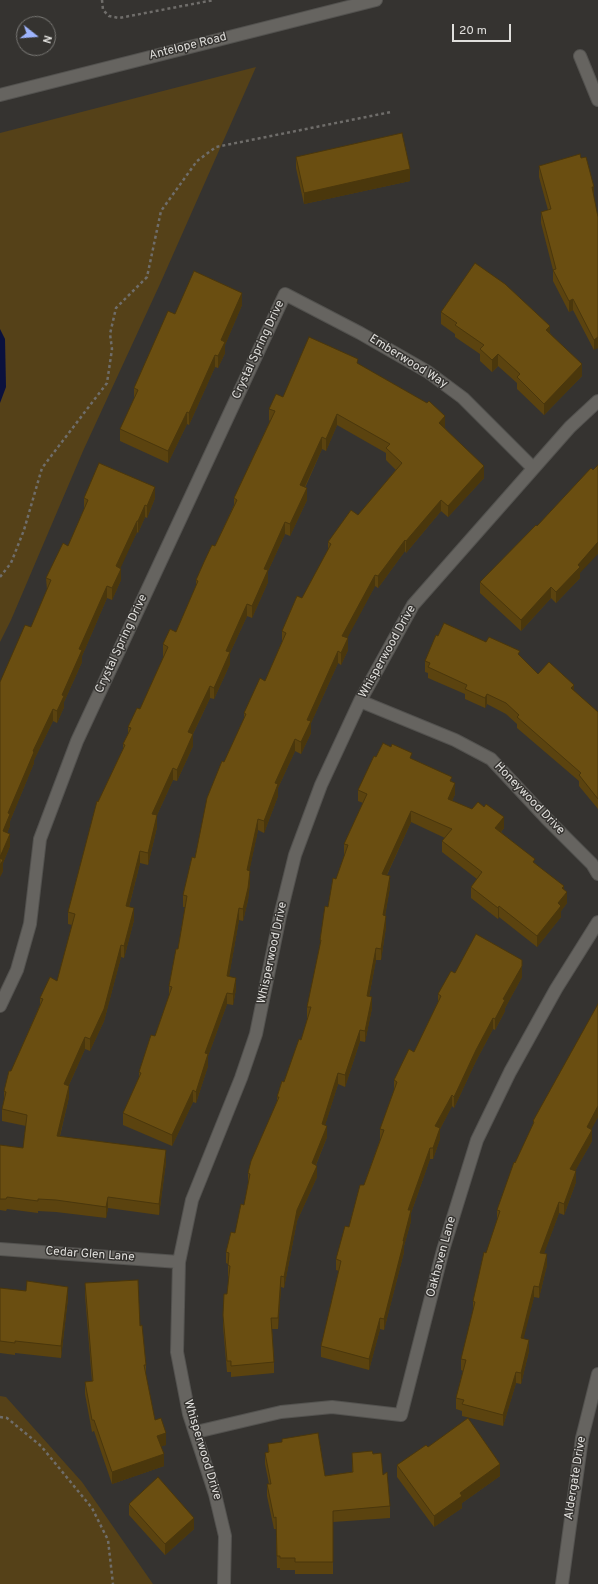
<!DOCTYPE html>
<style>
body{margin:0}
#map{position:relative;width:598px;height:1584px;overflow:hidden;background:#353330;font-family:Overpass,sans-serif}
canvas{display:block}
.north{position:absolute;left:16px;top:16px;width:40px;height:40px;box-sizing:border-box;background:#353330;border:1px solid #797875;border-radius:50%;rotate:107deg;font-size:11px;font-weight:700;line-height:16px;text-align:center;color:#e0dfdc}
.north::after{content:'';display:block;margin:auto;width:14px;height:18px;background:#9eb4fd;clip-path:polygon(50% 0,100% 100%,50% 72%,0 100%)}
.scale{position:absolute;left:452px;top:24px;width:59px;height:18px;box-sizing:border-box;border:2px solid #e0dfdc;border-top:0;padding-left:5px;font-size:12px;line-height:14px;white-space:nowrap;color:#e0dfdc;-webkit-text-stroke:3px #353330;paint-order:stroke}
</style>
<div id="map">
<canvas width="598" height="1584"></canvas>
<div class="north">N</div>
<div class="scale">20 m</div>
</div>
<script>
const c = document.querySelector('canvas').getContext('2d');
c.lineJoin = 'round';
function paint(path, color) { c.fillStyle = color; c.fill(path, 'evenodd'); }
const poly = rows => new Path2D(rows.map(r => 'M' + r).join(''));
function trace(path, color, width, dash) { c.strokeStyle = color; c.lineWidth = width; c.lineCap = dash ? 'butt' : 'round'; c.setLineDash(dash || []); c.stroke(path); }
function write(font, color, halo, rows, align = 'center') {
  c.font = font + ' Overpass,sans-serif'; c.lineWidth = 3; c.setLineDash([]); c.textBaseline = 'middle'; c.strokeStyle = halo; c.fillStyle = color; for (const [text, x, y, turn = 0] of rows) {
    c.save(); c.translate(x, y); c.rotate((+turn || 0) * Math.PI / 180); c.textAlign = isNaN(turn) ? turn : align; if (halo) c.strokeText(text, 0, 0); c.fillText(text, 0, 0); c.restore();
  }
}
paint(poly([
 [256,67,160,284,83,451,11,620,0,642,0,133],
 [0,1396,6,1397,82,1482,153,1584,0,1584]
]), '#554118');
paint(poly([
 [0,329,5,339,6,387,0,403]
]), '#0b113d');
const minor = poly([
 [580,56,598,100],
 [0,95,376,0],
 [360,701,455,740,491,759,546,818,592,864,598,874],
 [0,1006,17,970,30,924,40,839,77,741,285,294,360,333,428,372,463,398,533,468],
 [0,1249,179,1262],
 [196,1432,281,1412,332,1407,401,1415,443,1250,477,1140,510,1072,556,989,598,922],
 [224,1584,225,1536,215,1494,189,1414,177,1352,179,1262,192,1200,241,1078,256,1034,280,916,295,855,321,785,360,701,413,605,570,427,598,401],
 [562,1584,582,1438,598,1374]
]);
trace(minor, '#53524f', 14);
trace(poly([
 [102,0,103,10,109,16,119,18,214,0],
 [0,577,11,563,24,530,42,468,107,383,112,349,110,334,116,308,147,277,161,211,197,161,216,147,391,112],
 [0,1417,7,1418,41,1446,92,1508,108,1540,113,1584]
]), '#6f6d6a', 2.5, [3, 3]);
trace(minor, '#666460', 12);
paint(poly([
 [296,157,410,181,304,204,296,168],
 [581,158,594,187,594,350,573,310,569,312,553,281,553,270,541,223,541,212,548,210,539,177,539,166],
 [242,305,225,345,225,353,218,368,215,367,189,425,187,424,168,463,120,441,120,429,134,400,134,388,175,314],
 [441,312,550,333,582,376,544,415,517,389,517,383,498,366,492,372,480,361,480,354,455,337,455,334,441,324],
 [358,364,445,428,484,478,448,517,441,511,406,553,405,551,378,588,375,586,347,638,348,650,341,665,338,663,311,723,311,733,301,754,295,751,278,788,278,796,264,833,258,830,249,871,250,883,248,900,243,921,239,920,229,976,236,989,233,1005,227,1004,208,1056,208,1066,196,1103,193,1102,172,1146,123,1125,123,1113,139,1078,139,1072,155,1036,169,996,169,986,178,949,185,907,183,907,183,895,224,762,244,719,244,713,265,681,282,642,282,631,302,598,328,550,328,542,358,515,396,470,386,460,386,453,337,425,326,451,322,449,305,488,307,500,290,536,285,534,268,571,268,582,252,618,247,616,230,653,230,664,214,699,210,698,193,734,193,746,177,781,173,780,157,815,157,827,148,865,140,863,129,907,134,920,124,958,121,957,104,1021,90,1051,85,1049,69,1085,69,1097,60,1136,166,1162,159,1215,108,1208,106,1218,56,1212,38,1211,38,1213,7,1209,6,1211,0,1210,0,1145,23,1148,26,1126,2,1121,2,1109,4,1100,4,1091,11,1071,40,1005,40,998,57,981,72,925,68,924,68,912,98,802,123,749,123,744,128,734,128,727,140,709,164,656,163,656,163,644,176,632,196,586,196,580,215,546,234,505,234,498,270,421,269,420,269,409,283,397],
 [84,498,155,498,147,518,145,517,138,533,137,532,120,568,121,580,112,600,107,598,82,656,82,662,64,702,64,707,57,723,53,721,34,760,34,763,10,821,10,826,7,833,10,846,3,863,3,871,0,877,31,627,47,590,46,578,68,546,84,510],
 [580,573,580,578,556,603,551,598,521,631,480,593,480,582],
 [438,636,486,642,520,656,538,674,574,691,598,712,598,809,579,786,579,781,517,728,517,724,506,714,487,704,485,708,465,699,465,694,428,678,428,673,425,672,425,661],
 [376,757,412,759,452,781,455,794,452,801,504,828,501,832,564,890,567,903,561,911,561,917,537,947,499,917,498,919,471,898,471,887,477,879,442,852,442,841,445,838,411,822,387,875,390,887,385,916,386,927,381,960,376,960,369,997,372,1008,365,1042,360,1041,345,1087,338,1084,325,1125,327,1137,316,1165,317,1177,297,1221,284,1288,281,1287,278,1329,272,1329,274,1362,274,1373,231,1377,231,1372,227,1372,223,1326,223,1315,227,1294,229,1277,228,1276,228,1264,226,1263,226,1252,235,1233,244,1205,248,1184,248,1173,277,1101,277,1097,301,1040,308,1018,307,1018,307,1007,320,947,320,940,328,907,336,879,345,855,344,855,344,844,363,803,358,801,358,790],
 [455,973,522,977,505,1008,505,1011,495,1030,493,1029,476,1061,454,1108,452,1106,440,1129,440,1139,433,1159,430,1159,411,1213,411,1221,404,1246,404,1252,384,1330,380,1329,369,1370,321,1357,321,1346,339,1271,336,1270,336,1259,349,1227,380,1140,380,1129,394,1091,394,1080,414,1052,438,1002,438,994],
 [598,1004,598,1117,591,1129,592,1141,575,1171,576,1182,564,1215,559,1213,544,1253,547,1265,539,1298,534,1297,523,1339,529,1351,521,1384,516,1383,503,1426,462,1416,462,1411,456,1409,456,1398,463,1371,461,1370,461,1359,473,1312,473,1301,497,1221,497,1210,515,1163,533,1125,533,1121],
 [85,1283,140,1326,146,1365,146,1376,155,1420,166,1445,161,1446,164,1466,112,1484,94,1431,92,1432,85,1394,85,1382,92,1381,85,1295],
 [0,1288,68,1298,61,1358,15,1353,15,1355,0,1353],
 [282,1439,325,1476,352,1472,352,1453,373,1454,383,1475,390,1506,390,1518,333,1522,333,1574,295,1574,295,1570,280,1570,280,1568,277,1568,276,1529,274,1529,267,1496,267,1484,269,1484,265,1464,265,1453,268,1452,268,1444,282,1442],
 [428,1447,500,1476,462,1503,462,1508,434,1527,397,1477,397,1465],
 [129,1504,194,1529,165,1555,129,1515]
]), '#5b430f');
paint(poly([
 [410,169,410,181,304,204,304,193],
 [592,187,594,187,594,197],
 [242,293,242,305,225,345,225,353,218,368,218,356,221,340],
 [573,299,573,310,569,312,569,301],
 [550,326,550,338,546,330],
 [598,337,598,348,594,350,594,340],
 [498,354,498,366,492,372,492,360],
 [215,355,215,367,189,425,189,413],
 [582,364,582,376,544,415,544,404],
 [187,412,187,424,168,463,168,451],
 [337,414,337,425,326,451,326,439],
 [445,416,445,428,439,423],
 [322,437,322,449,300,497,300,485],
 [484,466,484,478,448,517,448,506],
 [155,487,155,498,147,518,147,506],
 [307,488,307,500,290,536,290,524],
 [441,500,441,511,406,553,406,541],
 [145,505,145,517,138,533,138,521],
 [137,521,137,532,116,578,116,566],
 [285,522,285,534,268,571,268,582,252,618,252,606,264,569],
 [405,540,405,551,378,588,378,576],
 [598,542,598,554,580,573,580,578,556,603,556,592,578,565],
 [121,569,121,580,112,600,112,588],
 [375,575,375,586,342,648,342,636],
 [107,586,107,598,82,656,82,662,64,702,64,707,57,723,57,711,62,695,79,649],
 [551,587,551,598,521,631,521,620],
 [247,604,247,616,230,653,230,664,214,699,214,688,226,651],
 [348,638,348,650,341,665,341,653],
 [338,651,338,663,311,723,311,733,301,754,301,742,307,720],
 [574,685,574,696,571,688],
 [210,686,210,698,188,744,188,732],
 [487,694,487,704,485,708,485,698],
 [53,709,53,721,34,760,34,763,10,821,10,826,3,842,3,831,8,813,33,751],
 [193,734,193,746,177,781,177,770],
 [295,739,295,751,278,788,278,796,264,833,264,821,275,783],
 [173,768,173,780,157,815,157,827,148,865,148,853,152,814],
 [455,783,455,794,448,810,448,799],
 [411,811,411,822,382,885,382,874],
 [504,817,504,828,495,839,495,828],
 [258,819,258,830,247,882,247,870],
 [10,834,10,846,3,863,3,871,0,877,0,857],
 [140,851,140,863,126,918,126,906],
 [250,871,250,883,248,900,243,921,243,909],
 [390,876,390,887,383,927,383,915],
 [564,886,564,896,567,892,567,903,561,911,561,917,537,947,537,936,558,903,562,888],
 [499,906,499,917,498,919,498,908],
 [134,908,134,920,124,958,124,946],
 [239,908,239,920,227,988,227,976],
 [386,916,386,927,381,960,381,949],
 [121,945,121,957,104,1021,90,1051,90,1039],
 [376,948,376,960,367,1007,367,996],
 [522,966,522,977,505,1008,505,1011,495,1030,495,1019,503,999],
 [236,978,236,989,233,1005,233,994],
 [227,993,227,1004,208,1056,208,1066,196,1103,196,1092,205,1053],
 [372,997,372,1008,365,1042,365,1031],
 [493,1018,493,1029,476,1061,454,1108,454,1097,476,1050],
 [360,1030,360,1041,345,1087,345,1075],
 [85,1037,85,1049,64,1096,64,1084],
 [338,1073,338,1084,322,1135,322,1124],
 [69,1086,69,1097,57,1147,57,1136],
 [193,1090,193,1102,172,1146,172,1135],
 [452,1095,452,1106,440,1129,440,1139,433,1159,433,1148,435,1126],
 [598,1106,598,1117,587,1138,587,1127],
 [327,1126,327,1137,312,1174,312,1163],
 [592,1130,592,1141,570,1180,570,1169],
 [430,1148,430,1159,411,1213,411,1221,404,1246,404,1252,384,1330,384,1319,403,1241,408,1210],
 [166,1150,166,1162,159,1215,159,1204],
 [317,1166,317,1177,297,1221,284,1288,284,1277,297,1210],
 [576,1171,576,1182,564,1215,564,1204],
 [108,1197,108,1208,106,1218,106,1207],
 [559,1202,559,1213,540,1264,540,1253],
 [547,1254,547,1265,539,1298,539,1287],
 [281,1276,281,1287,278,1329,278,1318],
 [534,1286,534,1297,521,1349,521,1338],
 [68,1287,68,1298,61,1358,61,1346],
 [380,1318,380,1329,369,1370,369,1359],
 [529,1340,529,1351,521,1384,521,1373],
 [516,1372,516,1383,503,1426,503,1415],
 [166,1433,166,1445,157,1448,157,1436],
 [164,1454,164,1466,112,1484,112,1472],
 [500,1464,500,1476,462,1503,462,1508,434,1527,434,1516,460,1493],
 [194,1518,194,1529,165,1555,165,1544]
]), '#4a370c');
const building = poly([
 [402,133,410,169,304,193,296,157,402,133],
 [580,154,581,158,586,157,594,187,592,187,598,217,598,337,594,340,573,299,569,301,553,270,556,269,541,212,551,209,539,166,580,154],
 [475,263,505,284,550,326,546,330,582,364,544,404,517,377,520,374,498,354,492,360,480,349,484,345,455,325,457,323,441,312,475,263],
 [194,271,242,293,221,340,225,342,218,356,215,355,189,413,187,412,168,451,120,429,138,390,134,388,168,311,175,314,194,271],
 [309,337,358,359,357,363,427,403,429,401,445,416,439,423,484,466,448,506,441,500,406,541,405,540,378,576,375,575,342,636,348,638,341,653,338,651,307,720,311,721,301,742,295,739,275,783,278,784,264,821,258,819,247,870,250,871,248,888,243,909,239,908,227,976,236,978,233,994,227,993,205,1053,208,1054,196,1092,193,1090,172,1135,123,1113,141,1073,139,1072,151,1035,155,1036,172,987,169,986,176,949,178,949,187,896,183,895,192,857,195,858,207,798,222,761,224,762,246,714,244,713,260,678,265,681,286,633,282,631,297,596,302,598,331,544,328,542,351,510,358,515,402,463,386,448,390,444,337,414,326,439,322,437,300,485,307,488,290,524,285,522,264,569,268,570,252,606,247,604,226,651,230,652,214,688,210,686,188,732,193,734,177,770,173,768,152,814,157,815,148,853,140,851,126,906,134,908,124,946,121,945,104,1009,90,1039,85,1037,64,1084,69,1086,57,1136,166,1150,159,1204,108,1197,106,1207,56,1200,38,1199,38,1201,7,1197,6,1199,0,1199,0,1145,23,1148,27,1115,2,1109,6,1092,4,1091,9,1071,11,1071,36,1015,43,999,40,998,50,977,57,981,75,914,68,912,97,801,98,802,125,745,123,744,131,728,128,727,137,708,140,709,168,647,163,644,170,629,176,632,198,581,196,580,204,562,212,545,215,546,237,500,234,498,275,411,269,409,276,394,283,397,309,337],
 [99,463,155,487,147,506,145,505,138,521,137,521,116,566,121,569,112,588,107,586,79,649,82,650,62,695,64,696,57,711,53,709,33,751,34,752,8,813,10,814,3,831,10,834,0,857,0,682,25,625,31,627,51,580,46,578,63,543,68,546,88,500,84,498,99,463],
 [598,465,598,542,578,565,580,567,556,592,551,587,521,620,480,582,536,525,537,526,591,468,593,470,598,465],
 [444,623,486,642,489,637,520,651,518,654,538,674,549,662,574,685,571,688,598,712,598,799,579,775,581,773,517,717,519,715,506,703,487,694,485,698,465,689,467,685,428,667,430,663,425,661,436,635,438,636,444,623],
 [383,743,391,747,392,744,412,753,410,758,452,777,450,781,455,783,448,799,472,809,478,802,484,807,486,804,504,817,495,828,535,859,533,862,564,886,562,888,567,892,558,903,561,906,537,936,499,906,498,908,471,887,482,872,442,841,452,829,411,811,382,874,390,876,383,915,386,916,381,949,376,948,367,996,372,997,365,1031,360,1030,345,1075,338,1073,322,1124,327,1126,312,1163,317,1166,297,1210,284,1277,281,1276,278,1318,271,1318,274,1362,231,1366,231,1361,227,1361,223,1315,224,1294,227,1294,230,1266,228,1265,229,1253,226,1252,231,1232,235,1233,241,1204,244,1205,250,1174,248,1173,251,1161,279,1097,277,1097,282,1081,284,1082,299,1039,301,1040,311,1007,307,1007,321,940,320,940,325,906,328,907,333,878,336,879,348,845,344,844,367,794,358,790,374,756,376,757,383,743],
 [0,858,3,860,0,865,0,858],
 [476,934,522,960,522,966,503,999,505,1000,495,1019,493,1018,476,1050,454,1097,452,1095,435,1126,440,1128,433,1148,430,1148,408,1210,411,1210,403,1241,404,1241,384,1319,380,1318,369,1359,321,1346,341,1261,336,1259,345,1226,349,1227,360,1185,364,1185,384,1130,380,1129,397,1082,394,1080,409,1049,414,1052,441,996,438,994,451,971,455,973,476,934],
 [598,1004,598,1106,587,1127,592,1130,570,1169,576,1171,564,1204,559,1202,540,1253,547,1254,539,1287,534,1286,521,1338,529,1340,521,1373,516,1372,503,1415,462,1404,464,1400,456,1398,466,1360,461,1359,475,1302,473,1301,484,1252,486,1253,500,1211,497,1210,514,1162,515,1163,534,1122,533,1121,598,1004],
 [138,1280,140,1326,142,1325,146,1365,144,1365,155,1420,161,1418,166,1433,157,1436,164,1454,112,1472,94,1420,92,1420,85,1382,93,1381,85,1283,138,1280],
 [27,1281,68,1287,61,1346,15,1341,15,1343,0,1341,0,1288,26,1291,27,1281],
 [468,1418,500,1464,460,1493,462,1496,434,1516,397,1465,426,1445,428,1447,468,1418],
 [318,1433,325,1476,353,1472,352,1453,372,1451,373,1454,381,1453,383,1475,387,1472,390,1506,333,1511,333,1562,295,1562,295,1558,280,1558,280,1556,277,1556,276,1517,274,1518,267,1484,271,1484,265,1453,269,1452,268,1444,282,1442,282,1439,318,1433],
 [158,1477,194,1518,165,1544,129,1504,158,1477]
]);
paint(building, '#6a4e11');
trace(building, '#4a370c', 1);
write('12px', '#e0dfdc', '#353330', [
 ["Antelope Road",188,47,-14],
 ["Crystal Spring Drive",259,350,-65],
 ["Emberwood Way",408,362,32],
 ["Crystal Spring Drive",122,644,-65],
 ["Whisperwood Drive",388,652,-61],
 ["Honeywood Drive",529,799,46],
 ["Whisperwood Drive",273,953,-78],
 ["Cedar Glen Lane",90,1255,4],
 ["Oakhaven Lane",442,1257,-75],
 ["Whisperwood Drive",202,1450,73],
 ["Aldergate Drive",576,1478,-81]
]);
</script>
